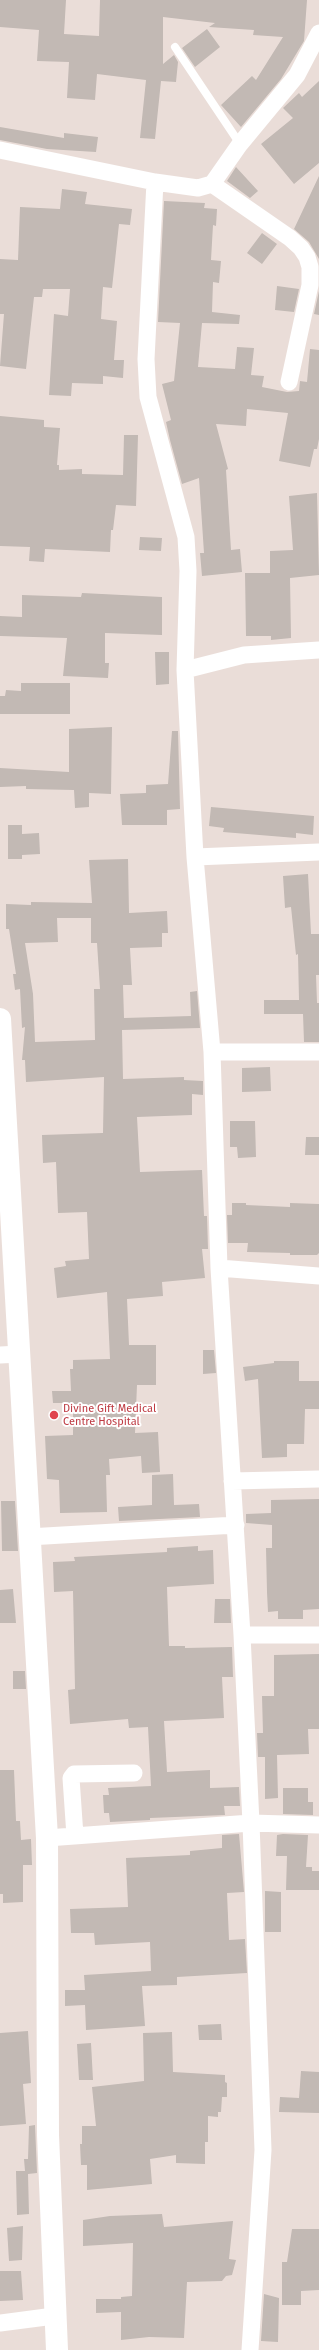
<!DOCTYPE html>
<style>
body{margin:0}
canvas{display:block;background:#eaddd8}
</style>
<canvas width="319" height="2350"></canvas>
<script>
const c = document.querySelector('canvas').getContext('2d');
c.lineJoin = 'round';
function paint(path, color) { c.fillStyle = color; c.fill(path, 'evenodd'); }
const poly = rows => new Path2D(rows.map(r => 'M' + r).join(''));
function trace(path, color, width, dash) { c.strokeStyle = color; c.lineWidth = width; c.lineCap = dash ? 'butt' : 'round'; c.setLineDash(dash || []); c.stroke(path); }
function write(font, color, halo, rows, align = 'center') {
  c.font = font + ' "Fira Sans",sans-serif'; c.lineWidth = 4; c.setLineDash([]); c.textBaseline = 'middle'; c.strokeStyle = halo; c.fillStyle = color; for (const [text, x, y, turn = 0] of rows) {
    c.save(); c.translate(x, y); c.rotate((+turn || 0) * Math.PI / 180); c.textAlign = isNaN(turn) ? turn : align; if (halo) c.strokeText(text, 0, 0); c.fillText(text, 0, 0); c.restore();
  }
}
paint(poly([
 [0,0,66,0,64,34,99,36,100,0,307,0,304,41,281,79,241,127,221,105,252,76,256,80,283,37,253,35,254,30,209,27,215,23,163,17,163,64,174,55,178,62,176,82,161,81,155,139,140,138,146,80,97,74,95,100,67,98,69,62,37,61,39,30,0,27],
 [207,29,220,47,195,67,182,48],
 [319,81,319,163,294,184,261,144,293,118,283,108,299,93,302,97],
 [0,127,64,138,64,133,98,137,96,152,47,149,0,140],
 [236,167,258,191,250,198,227,181],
 [319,176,319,259,309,242,294,229],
 [62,189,87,192,85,204,132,209,130,225,119,224,112,288,103,287,101,319,117,321,114,360,124,360,123,378,103,376,103,384,72,383,71,396,49,395,54,314,68,316,70,289,43,289,42,297,34,297,26,369,0,366,4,314,0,314,0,259,18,260,20,207,60,209],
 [164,201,205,203,204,208,217,209,216,226,213,225,211,260,221,261,219,283,213,282,212,312,240,315,239,324,202,323,198,367,235,369,237,347,254,348,251,375,264,376,262,387,287,392,299,391,300,381,307,382,310,349,319,350,319,439,317,449,314,449,310,467,279,461,288,413,247,409,246,426,216,424,228,469,226,470,231,550,240,549,242,572,202,576,200,553,204,553,199,478,182,484,170,440,166,422,171,420,162,384,174,381,180,323,158,322],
 [262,233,277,244,262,264,247,253],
 [277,286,299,289,294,312,275,310],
 [319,291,319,315,314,314],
 [0,416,44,420,44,427,60,428,57,465,59,465,59,470,82,469,82,474,123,475,124,435,138,435,136,506,116,505,113,530,111,530,110,552,45,549,44,562,29,561,30,547,0,546],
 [317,493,319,575,290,578,291,638,271,640,271,636,246,636,245,573,270,573,270,551,293,550,289,496],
 [140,537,162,538,161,551,139,550],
 [82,593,162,597,162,635,105,633,105,663,109,663,108,678,63,676,67,638,0,636,0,616,22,617,22,595,81,597],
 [155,652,169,652,169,684,156,685],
 [21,683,70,683,70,714,0,714,0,696,5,696,6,690,21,691],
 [112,727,111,794,89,793,89,807,75,808,74,790,26,789,26,786,0,787,0,768,69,772,69,729],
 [172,731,178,731,180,809,167,810,167,825,122,825,120,794,146,793,146,785,168,784],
 [211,807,314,816,313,835,296,833,296,838,223,832,224,828,209,826],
 [8,825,22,825,22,834,39,833,40,854,22,855,22,859,8,859],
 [128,859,129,913,167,911,168,933,162,933,162,947,130,948,132,985,123,985,124,1018,191,1016,190,992,197,991,200,1028,122,1030,123,1079,184,1077,184,1080,203,1081,203,1095,192,1094,192,1115,137,1117,140,1172,202,1170,204,1216,207,1216,208,1249,202,1249,205,1278,162,1282,163,1296,127,1299,129,1345,156,1345,156,1385,137,1385,135,1433,158,1432,160,1472,142,1473,141,1456,109,1459,110,1475,106,1475,107,1512,60,1513,59,1480,47,1479,45,1436,73,1435,73,1403,53,1403,52,1391,71,1391,70,1369,73,1369,73,1360,110,1359,107,1292,57,1298,54,1268,66,1266,65,1261,89,1259,87,1212,58,1213,56,1162,43,1163,42,1135,103,1133,104,1077,26,1082,25,1060,22,1060,25,1027,22,1028,20,989,15,990,13,974,16,974,9,929,6,929,6,904,31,905,31,902,92,903,89,860],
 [57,918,91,918,91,943,97,943,100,989,94,989,95,1040,35,1042,33,994,25,943,58,942],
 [308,874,311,934,319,934,319,975,316,975,317,1003,319,1003,319,1042,304,1042,303,1014,264,1014,264,1000,299,1000,298,954,296,955,291,907,285,908,283,876],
 [270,1067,271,1091,242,1092,242,1068],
 [230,1121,255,1121,256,1157,238,1158,237,1147,230,1147],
 [306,1137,319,1137,319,1155,305,1155],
 [232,1203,246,1203,246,1205,290,1207,290,1203,319,1204,319,1253,317,1255,290,1255,290,1253,247,1252,248,1243,228,1243,227,1215,232,1215],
 [203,1350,214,1350,216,1373,203,1374],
 [274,1361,299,1361,299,1381,319,1381,319,1409,305,1409,304,1444,287,1444,287,1457,262,1458,258,1379,245,1381,243,1367,274,1363],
 [173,1474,174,1505,199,1504,200,1517,119,1521,118,1507,152,1505,152,1475],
 [319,1499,319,1609,303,1610,303,1619,278,1619,278,1611,268,1612,267,1592,266,1548,272,1548,272,1525,246,1523,246,1514,271,1513,271,1500],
 [1,1501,15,1501,18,1551,2,1551],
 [198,1546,198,1551,213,1550,214,1584,167,1587,169,1646,185,1646,185,1648,232,1647,233,1677,222,1677,224,1718,164,1721,167,1772,210,1770,210,1788,239,1787,240,1806,224,1806,225,1815,150,1818,150,1820,110,1822,109,1813,104,1813,103,1795,109,1795,108,1788,151,1786,148,1727,129,1728,128,1719,70,1724,68,1690,75,1689,73,1591,54,1592,53,1562,75,1561,74,1557,167,1552,167,1548],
 [13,1589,16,1623,0,1623,0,1590],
 [215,1599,230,1599,231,1623,214,1623],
 [319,1654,319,1729,308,1729,309,1754,277,1755,278,1798,265,1799,265,1757,258,1757,257,1733,263,1733,262,1696,274,1696,274,1655],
 [13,1671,25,1671,26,1689,13,1689],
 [0,1770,14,1770,16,1821,20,1821,21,1840,31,1839,32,1865,23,1865,23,1902,3,1903,3,1894,0,1894],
 [283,1788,308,1788,308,1802,313,1802,313,1815,283,1814],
 [239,1834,244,1892,227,1893,229,1940,245,1939,247,1973,177,1977,177,1985,142,1986,145,2026,86,2030,85,2005,65,2006,65,1990,85,1990,84,1975,151,1971,150,1942,95,1945,94,1933,71,1933,70,1909,128,1907,126,1858,190,1855,190,1851,222,1848,222,1835],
 [283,1834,308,1835,306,1867,312,1867,312,1871,319,1871,319,1890,286,1890,287,1856,276,1856,277,1835],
 [265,1891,281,1892,281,1932,265,1932],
 [221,2024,222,2040,199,2040,198,2025],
 [28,2031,31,2083,23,2084,26,2124,0,2126,0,2033],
 [172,2032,173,2072,225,2075,225,2082,227,2083,227,2097,222,2097,221,2112,218,2112,218,2117,208,2116,208,2142,205,2142,205,2164,176,2163,176,2155,150,2159,152,2184,87,2190,87,2165,81,2165,80,2144,82,2144,82,2126,96,2126,92,2087,144,2081,143,2033],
 [91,2043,93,2080,79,2080,77,2044],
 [301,2071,319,2072,319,2113,279,2112,280,2097,299,2098],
 [35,2125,37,2173,28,2174,29,2214,17,2215,16,2171,25,2171,24,2159,28,2159,29,2126],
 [162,2214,164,2227,233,2221,229,2259,236,2260,232,2275,226,2276,222,2281,187,2282,184,2338,149,2337,121,2340,121,2312,96,2313,96,2299,121,2299,121,2297,132,2296,133,2243,83,2246,83,2220,110,2216],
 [23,2226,22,2260,9,2261,7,2228],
 [292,2229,319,2229,319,2290,301,2291,301,2305,282,2305,282,2262,287,2262],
 [0,2271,21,2271,23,2300,0,2301],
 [264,2294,279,2298,278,2342,261,2341]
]), '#c2b9b4');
trace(poly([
 [175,47,240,144]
]), '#fff', 8);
trace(poly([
 [0,150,155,182,146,359,148,397,186,537,188,571,185,670,195,857,212,1052,219,1268,242,1635,251,1823,263,2150,250,2350],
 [155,182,198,188,212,184,240,144,297,75,319,33],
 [212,184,290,238,301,248,307,257,310,267,310,285,289,382],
 [185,670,244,655,319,650],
 [195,857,319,852],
 [212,1052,319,1052],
 [219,1268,319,1276],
 [0,1355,20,1354],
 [232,1481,319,1479],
 [28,1537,236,1525],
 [242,1635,319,1635],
 [75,1836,71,1778,74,1774,134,1773],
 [47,1838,251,1823,319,1825],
 [0,2323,54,2316]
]), '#fff', 17);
trace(poly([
 [0,1019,47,1838,48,2135,57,2350]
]), '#fff', 22);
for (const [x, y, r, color] of [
 [54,1415,5,"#e0444e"]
]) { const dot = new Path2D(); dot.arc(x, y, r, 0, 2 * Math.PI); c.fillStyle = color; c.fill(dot); trace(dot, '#fff', 1.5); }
write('11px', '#be3a42', '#fff', [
 ["Divine Gift Medical",63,1409],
 ["Centre Hospital",63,1422]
], 'left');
</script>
